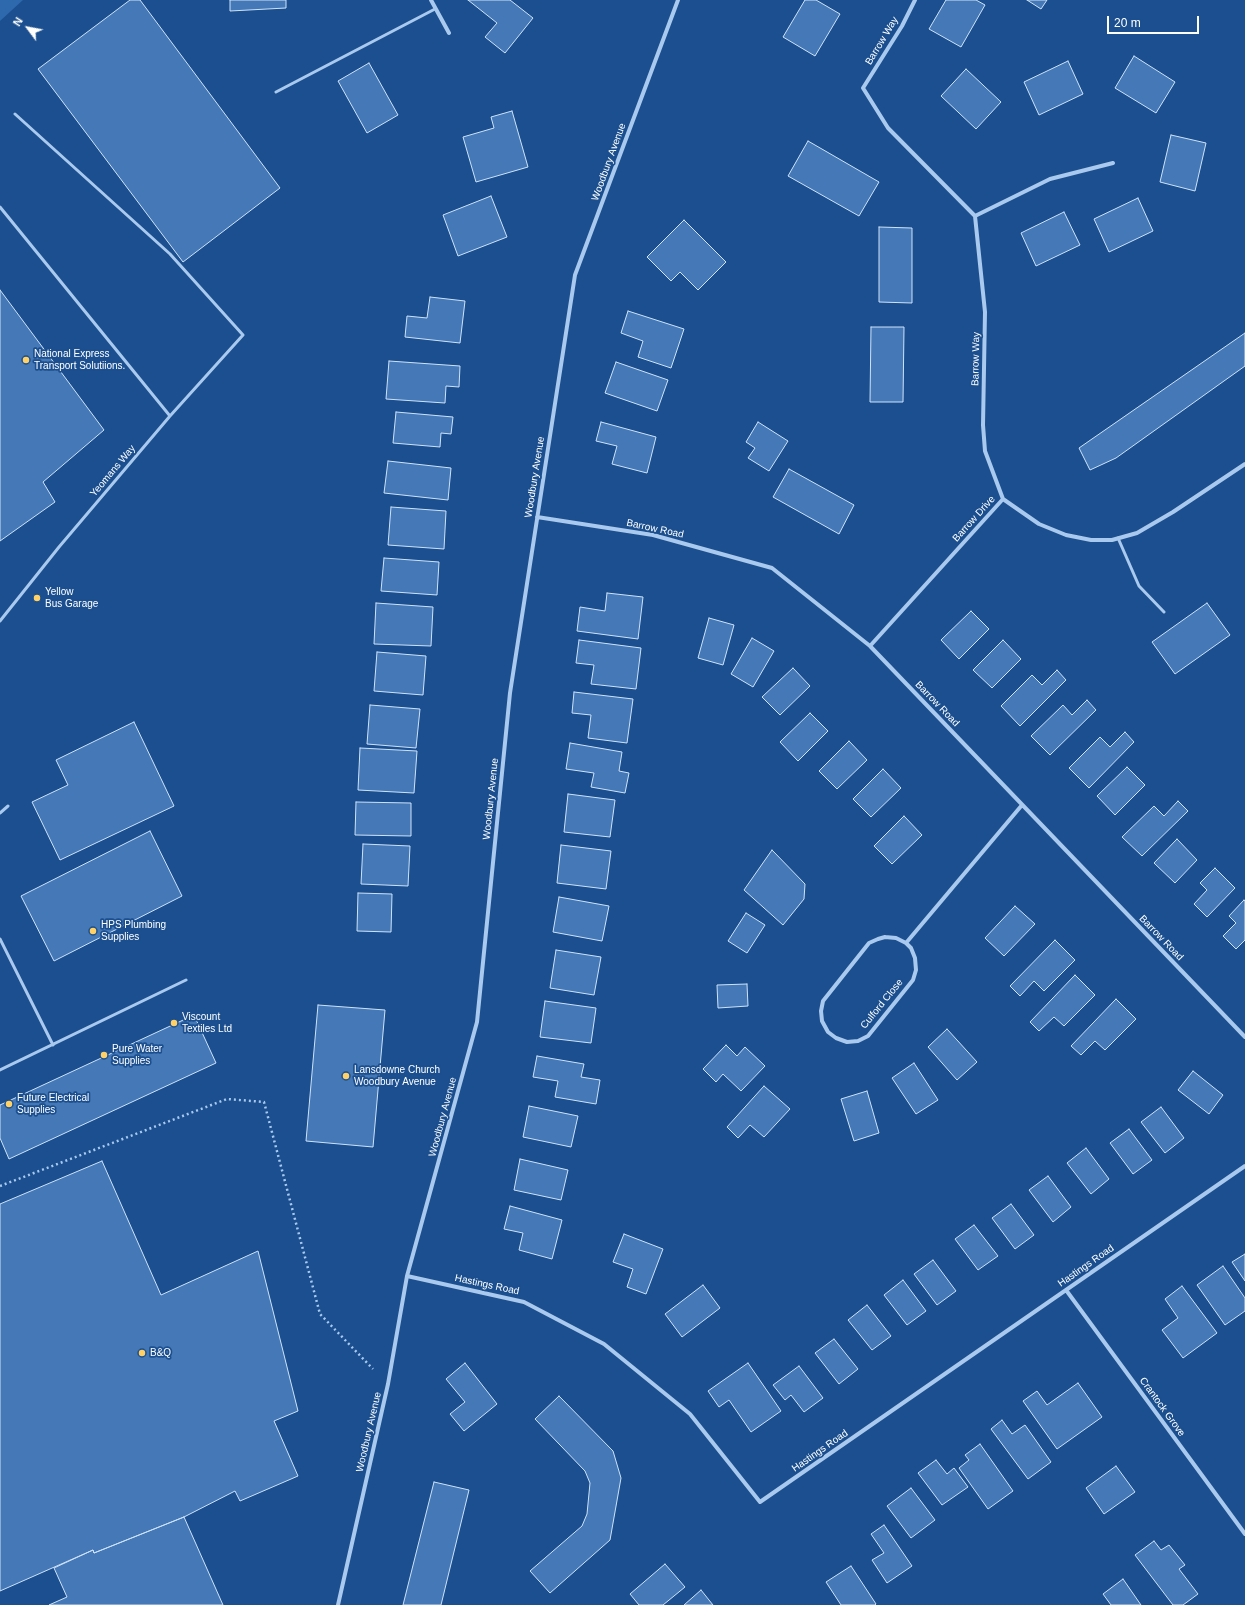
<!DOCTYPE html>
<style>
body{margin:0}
#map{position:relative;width:1245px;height:1605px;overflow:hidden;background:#1b4f8f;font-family:Arial,sans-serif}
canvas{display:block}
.north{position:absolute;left:8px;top:8px;width:40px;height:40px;-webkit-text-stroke:3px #1b4f8f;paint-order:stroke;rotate:302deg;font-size:11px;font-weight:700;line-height:16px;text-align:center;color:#fff}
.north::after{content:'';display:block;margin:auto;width:14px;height:18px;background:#fff;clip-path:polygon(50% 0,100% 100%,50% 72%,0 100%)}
.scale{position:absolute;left:1107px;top:16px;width:92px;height:18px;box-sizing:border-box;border:2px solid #fff;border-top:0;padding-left:5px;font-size:12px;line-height:14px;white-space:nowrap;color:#fff;-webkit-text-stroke:3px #1b4f8f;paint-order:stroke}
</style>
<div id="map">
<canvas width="1245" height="1605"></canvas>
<div class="north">N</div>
<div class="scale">20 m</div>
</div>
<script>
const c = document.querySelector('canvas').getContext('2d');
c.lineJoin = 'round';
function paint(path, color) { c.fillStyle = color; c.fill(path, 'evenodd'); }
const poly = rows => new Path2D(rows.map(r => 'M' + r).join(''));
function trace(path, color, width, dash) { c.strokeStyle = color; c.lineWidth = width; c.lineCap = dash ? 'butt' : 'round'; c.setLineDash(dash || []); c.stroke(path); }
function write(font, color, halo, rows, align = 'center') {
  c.font = font + ' Arial,sans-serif'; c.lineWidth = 3.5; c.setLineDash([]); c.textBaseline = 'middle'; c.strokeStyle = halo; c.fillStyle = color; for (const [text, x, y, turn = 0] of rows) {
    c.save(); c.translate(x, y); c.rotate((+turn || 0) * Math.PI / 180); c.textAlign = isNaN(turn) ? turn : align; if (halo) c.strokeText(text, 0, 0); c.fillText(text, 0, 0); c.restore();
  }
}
paint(poly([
 [0,0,23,0,0,21]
]), '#2e69ad');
const building = poly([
 [130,0,140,0,280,188,183,262,38,69,130,0],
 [230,0,286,0,286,8,230,11,230,0],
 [468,0,510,0,533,18,505,53,485,37,497,23,468,0],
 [805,0,816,0,840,14,815,56,783,37,805,0],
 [946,0,976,0,985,5,961,47,929,29,946,0],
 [1027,0,1047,0,1041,9,1027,0],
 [1134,56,1175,82,1156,113,1115,88,1134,56],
 [1068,61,1083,94,1039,115,1024,82,1068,61],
 [369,63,398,115,367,133,338,81,369,63],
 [966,69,1001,102,976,129,941,96,966,69],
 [512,111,528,167,476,182,463,137,494,128,491,117,512,111],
 [1171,135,1206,143,1195,191,1160,182,1171,135],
 [808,141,879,182,859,216,788,176,808,141],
 [491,196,507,237,458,256,443,215,491,196],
 [1138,198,1153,231,1109,252,1094,219,1138,198],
 [1064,212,1080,245,1036,266,1021,233,1064,212],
 [684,220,726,262,698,290,680,272,671,281,647,257,684,220],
 [879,227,912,228,912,303,879,302,879,227],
 [0,290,104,430,43,482,55,502,0,541,0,290],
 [430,297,465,301,460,343,405,337,407,316,427,318,430,297],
 [628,311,684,329,671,368,638,357,643,341,621,333,628,311],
 [871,327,904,327,903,402,870,402,871,327],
 [1245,333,1245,366,1116,458,1090,470,1079,448,1245,333],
 [389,361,460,366,459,387,446,386,445,403,386,399,389,361],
 [616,362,668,380,657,411,605,393,616,362],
 [396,412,453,417,451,434,441,433,440,447,393,443,396,412],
 [601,422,656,437,647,473,612,464,617,446,596,441,601,422],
 [758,422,788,441,769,471,748,458,755,448,746,442,758,422],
 [388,461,451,468,448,500,384,493,388,461],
 [789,469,854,505,839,534,773,497,789,469],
 [391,507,446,511,444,549,388,545,391,507],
 [384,558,439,562,437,595,381,591,384,558],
 [607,593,643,597,638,639,577,631,580,607,605,611,607,593],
 [376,603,433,607,431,646,374,644,376,603],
 [1207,603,1230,635,1175,674,1152,642,1207,603],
 [971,611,989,629,959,659,941,640,971,611],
 [709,618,734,625,723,665,698,658,709,618],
 [752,638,774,651,753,687,731,674,752,638],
 [579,640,641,648,636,689,591,684,594,665,576,663,579,640],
 [1003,640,1021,659,992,688,973,670,1003,640],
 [377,652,426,656,423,695,374,691,377,652],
 [793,668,810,686,780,715,762,697,793,668],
 [1057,670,1066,680,1020,726,1001,706,1032,675,1042,685,1057,670],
 [574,692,633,699,627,743,588,738,591,715,572,713,574,692],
 [1087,700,1096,710,1050,755,1031,736,1063,705,1072,715,1087,700],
 [370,705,420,709,416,748,367,744,370,705],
 [810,713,828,731,798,761,780,742,810,713],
 [134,722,174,806,60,860,32,802,68,785,56,760,134,722],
 [1125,732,1134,742,1089,788,1069,768,1100,737,1110,747,1125,732],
 [849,741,867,760,837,789,819,771,849,741],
 [570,743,622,752,619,771,629,773,625,793,591,787,594,773,566,769,570,743],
 [360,748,417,751,414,793,358,790,360,748],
 [1127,767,1145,785,1115,815,1097,796,1127,767],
 [883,769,901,788,871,817,853,799,883,769],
 [568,794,615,800,610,837,564,832,568,794],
 [1178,801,1188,811,1142,856,1122,837,1154,806,1164,816,1178,801],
 [356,802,411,803,411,836,355,835,356,802],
 [904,816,922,835,892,864,874,846,904,816],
 [150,831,182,896,54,961,21,896,150,831],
 [1177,839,1197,860,1175,883,1154,863,1177,839],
 [363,844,410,846,408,886,361,884,363,844],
 [561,845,611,851,606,889,557,883,561,845],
 [772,850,805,884,804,899,783,925,744,890,772,850],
 [1215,868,1235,888,1207,917,1194,904,1207,890,1200,883,1215,868],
 [358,893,392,894,391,932,357,931,358,893],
 [559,897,609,906,602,941,553,932,559,897],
 [1244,900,1245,901,1245,940,1236,949,1223,936,1236,923,1229,916,1244,900],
 [1015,906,1035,924,1004,956,985,938,1015,906],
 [746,913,765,925,747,953,728,941,746,913],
 [1055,940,1075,960,1044,991,1034,981,1020,996,1010,986,1055,940],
 [556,950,601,957,594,995,550,988,556,950],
 [1075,975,1095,995,1064,1026,1054,1017,1039,1031,1030,1022,1075,975],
 [747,984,748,1006,718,1008,717,985,747,984],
 [1116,999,1136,1019,1105,1050,1095,1041,1081,1055,1071,1046,1116,999],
 [545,1001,596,1008,591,1043,540,1037,545,1001],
 [318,1005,385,1010,373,1147,306,1141,318,1005],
 [194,1015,216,1063,9,1159,0,1138,0,1105,194,1015],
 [947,1029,977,1062,957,1080,928,1047,947,1029],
 [726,1045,737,1056,745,1047,765,1066,741,1091,723,1074,716,1082,703,1069,726,1045],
 [537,1056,584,1064,581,1077,600,1080,596,1104,555,1097,558,1081,533,1077,537,1056],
 [914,1063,938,1100,916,1114,892,1078,914,1063],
 [1193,1071,1223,1095,1209,1114,1178,1090,1193,1071],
 [764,1086,790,1109,764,1137,750,1125,738,1138,727,1127,764,1086],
 [867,1091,879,1133,854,1141,841,1099,867,1091],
 [529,1106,578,1116,571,1147,523,1137,529,1106],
 [1161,1107,1184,1138,1165,1153,1141,1122,1161,1107],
 [1129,1129,1152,1160,1133,1174,1110,1143,1129,1129],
 [1086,1148,1109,1179,1091,1194,1067,1163,1086,1148],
 [520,1159,568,1170,561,1200,514,1190,520,1159],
 [102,1161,161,1295,258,1251,298,1411,274,1421,298,1476,240,1501,235,1491,184,1517,94,1553,93,1550,0,1591,0,1204,102,1161],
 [1048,1176,1071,1207,1053,1222,1029,1190,1048,1176],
 [1011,1204,1034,1235,1015,1249,992,1218,1011,1204],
 [510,1206,562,1220,552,1259,519,1250,523,1233,504,1229,510,1206],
 [974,1225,998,1256,978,1270,955,1239,974,1225],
 [624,1234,663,1249,646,1294,627,1287,633,1269,613,1262,624,1234],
 [1245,1254,1245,1281,1232,1262,1245,1254],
 [933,1260,956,1291,937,1305,914,1274,933,1260],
 [1223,1266,1245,1298,1245,1311,1225,1325,1197,1285,1223,1266],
 [903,1280,926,1311,907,1325,884,1295,903,1280],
 [703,1285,720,1308,682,1337,665,1314,703,1285],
 [1182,1286,1217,1333,1183,1358,1162,1330,1178,1318,1165,1299,1182,1286],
 [867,1305,891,1336,872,1350,848,1320,867,1305],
 [834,1339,858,1369,839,1384,815,1353,834,1339],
 [465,1363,497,1404,464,1431,450,1414,465,1402,446,1379,465,1363],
 [748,1363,781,1411,751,1432,729,1400,719,1407,708,1391,748,1363],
 [799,1366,823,1398,804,1412,791,1395,785,1400,773,1385,799,1366],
 [1078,1383,1102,1417,1057,1449,1023,1401,1037,1391,1047,1405,1078,1383],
 [559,1396,613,1451,621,1478,610,1540,550,1593,530,1571,582,1526,587,1514,590,1483,585,1471,535,1419,559,1396],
 [1002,1420,1012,1434,1025,1425,1051,1462,1028,1479,991,1429,1002,1420],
 [980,1444,1013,1491,988,1509,959,1468,969,1460,965,1455,980,1444],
 [936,1460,947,1474,954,1468,968,1487,942,1505,918,1473,936,1460],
 [1116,1466,1135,1492,1104,1514,1086,1488,1116,1466],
 [434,1482,469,1490,441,1605,403,1605,434,1482],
 [911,1488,935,1520,911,1538,887,1506,911,1488],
 [184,1517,223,1605,49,1605,67,1597,54,1568,93,1550,94,1553,184,1517],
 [884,1525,912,1566,887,1583,872,1560,884,1553,871,1534,884,1525],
 [1154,1541,1161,1550,1169,1545,1185,1565,1179,1569,1198,1594,1183,1605,1173,1605,1135,1555,1154,1541],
 [665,1564,685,1587,663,1605,639,1605,630,1594,665,1564],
 [851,1566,876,1604,875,1605,841,1605,826,1582,851,1566],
 [1123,1579,1141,1605,1111,1605,1103,1594,1123,1579],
 [701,1590,713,1605,684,1605,701,1590]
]);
paint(building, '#4478b7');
trace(building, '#cfe3fa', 1);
trace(poly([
 [0,1186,227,1099,264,1102,320,1314,373,1369]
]), '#a9c9ee', 2.5, [2, 3]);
trace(poly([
 [276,92,435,9],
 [0,207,170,416],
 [1118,538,1139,586,1164,612],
 [0,621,59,547,170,416,243,335,170,254,15,114],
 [0,813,8,806],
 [0,939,53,1045],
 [0,1070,186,980]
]), '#a9c9ee', 3);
trace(poly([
 [431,0,449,33],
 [915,0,902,26,863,88,888,128,975,216,985,312,983,425,985,451,1003,499],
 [975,216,1050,179,1113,163],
 [537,517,653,535,772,568,870,646,1245,1037],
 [870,646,1003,499,1039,524,1066,535,1091,540,1112,540,1137,533,1173,512,1245,464],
 [885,937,896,938,906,943,911,948,915,958,916,970,913,980,868,1036,858,1041,847,1042,836,1038,828,1032,822,1021,821,1011,823,1001,869,943,878,939,885,937],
 [906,943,1022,805],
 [407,1276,524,1302,604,1344,690,1414,760,1502,1245,1166],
 [1066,1290,1245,1534],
 [338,1605,388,1384,407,1276,477,1022,510,693,575,275,678,0]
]), '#a9c9ee', 4);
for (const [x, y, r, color] of [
 [26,360,4,"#ffd166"],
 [37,598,4,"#ffd166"],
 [93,931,4,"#ffd166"],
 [174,1023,4,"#ffd166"],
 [104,1055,4,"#ffd166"],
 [346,1076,4,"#ffd166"],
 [9,1104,4,"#ffd166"],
 [142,1353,4,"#ffd166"]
]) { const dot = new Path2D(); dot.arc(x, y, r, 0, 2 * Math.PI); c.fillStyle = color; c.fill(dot); trace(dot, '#1b4f8f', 1.5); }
write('10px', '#fff', '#1b4f8f', [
 ["Barrow Way",882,41,-59],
 ["Woodbury Avenue",609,162,-70],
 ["Barrow Way",976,359,-89],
 ["Yeomans Way",113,471,-50],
 ["Woodbury Avenue",535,477,-81],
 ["Barrow Drive",974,519,-48],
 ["Barrow Road",655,529,12],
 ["Barrow Road",937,704,46],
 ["Woodbury Avenue",491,799,-84],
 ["Barrow Road",1161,938,46],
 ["Culford Close",882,1004,-51],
 ["Woodbury Avenue",443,1117,-75],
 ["Hastings Road",1086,1266,-35],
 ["Hastings Road",487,1285,12],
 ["Crantock Grove",1162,1407,54],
 ["Woodbury Avenue",369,1432,-77],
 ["Hastings Road",820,1451,-35]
]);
write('10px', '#fff', '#1b4f8f', [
 ["National Express",34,354],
 ["Transport Solutiions.",34,366],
 ["Yellow",45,592],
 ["Bus Garage",45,604],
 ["HPS Plumbing",101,925],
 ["Supplies",101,937],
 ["Viscount",182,1017],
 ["Textiles Ltd",182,1029],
 ["Pure Water",112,1049],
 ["Supplies",112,1061],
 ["Lansdowne Church",354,1070],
 ["Woodbury Avenue",354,1082],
 ["Future Electrical",17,1098],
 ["Supplies",17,1110],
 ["B&Q",150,1353]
], 'left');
</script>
